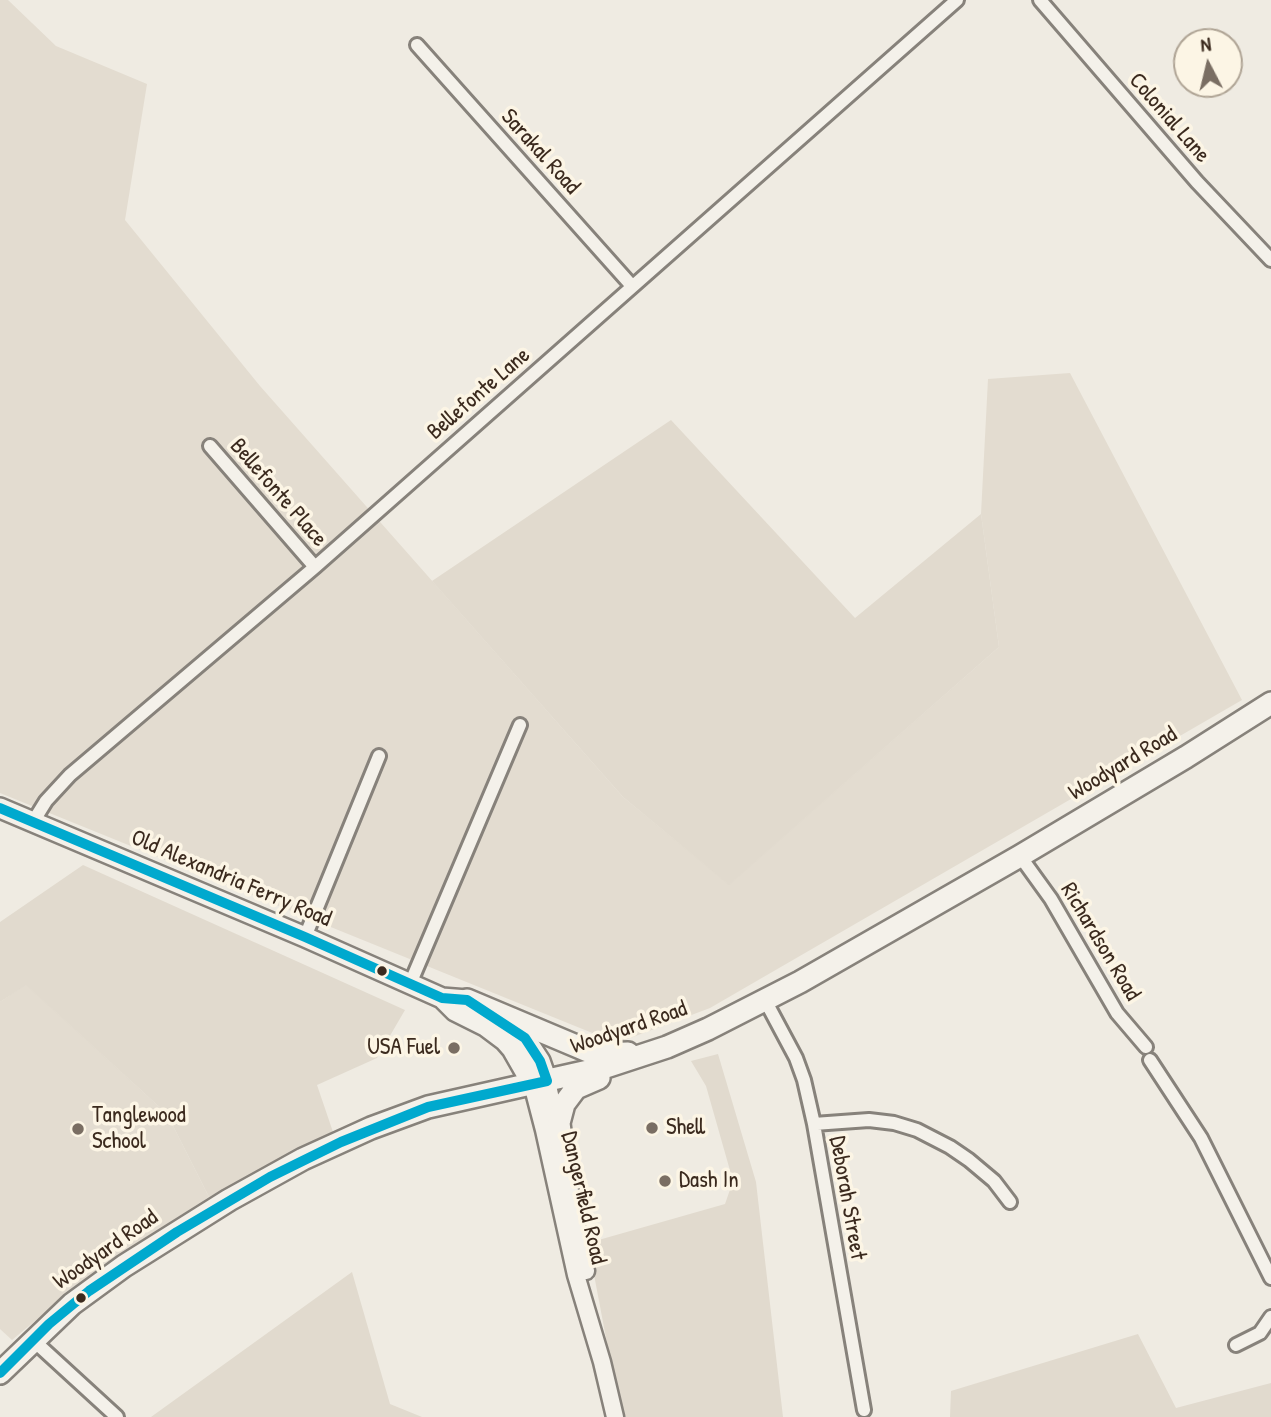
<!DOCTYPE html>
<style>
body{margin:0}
#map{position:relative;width:1271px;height:1417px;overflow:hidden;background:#efebe2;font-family:"Patrick Hand",sans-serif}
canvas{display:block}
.north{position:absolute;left:1173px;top:28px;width:70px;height:70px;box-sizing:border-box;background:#fcf5e5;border:2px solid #afa495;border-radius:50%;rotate:353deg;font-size:19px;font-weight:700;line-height:28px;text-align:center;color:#3b2a1e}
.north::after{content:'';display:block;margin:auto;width:24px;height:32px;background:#7a6e63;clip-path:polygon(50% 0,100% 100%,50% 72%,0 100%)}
</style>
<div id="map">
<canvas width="1271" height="1417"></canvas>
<div class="north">N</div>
</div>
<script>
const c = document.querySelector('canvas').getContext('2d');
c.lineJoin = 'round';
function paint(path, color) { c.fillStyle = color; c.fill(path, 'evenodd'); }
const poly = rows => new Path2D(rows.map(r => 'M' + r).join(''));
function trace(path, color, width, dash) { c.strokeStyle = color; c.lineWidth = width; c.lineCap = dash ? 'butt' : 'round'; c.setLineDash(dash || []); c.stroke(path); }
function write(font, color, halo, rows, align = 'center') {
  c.font = font + ' "Patrick Hand",sans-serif'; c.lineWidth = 7; c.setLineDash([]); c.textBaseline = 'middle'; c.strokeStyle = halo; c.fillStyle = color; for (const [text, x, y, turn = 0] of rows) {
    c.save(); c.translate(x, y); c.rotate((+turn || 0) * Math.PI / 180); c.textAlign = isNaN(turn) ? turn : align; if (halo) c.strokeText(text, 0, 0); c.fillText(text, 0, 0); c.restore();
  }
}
paint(poly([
 [0,0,8,0,56,46,147,84,125,220,260,386,623,797,729,884,999,647,981,514,988,379,1070,373,1242,700,710,1008,617,1043,0,793],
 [26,984,167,1114,209,1197,100,1267,12,1340,0,1329,0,1002]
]), '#e3dcd0');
paint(poly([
 [671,420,855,618,981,514,999,647,729,885,623,797,432,581],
 [83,865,405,1010,377,1058,317,1085,333,1132,209,1197,167,1114,26,985,0,1002,0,922],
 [718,1054,756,1182,783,1417,621,1417,588,1243,725,1204,733,1181,706,1086,691,1061],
 [352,1272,390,1404,422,1417,151,1417],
 [1138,1334,1176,1408,1271,1383,1271,1417,950,1417,951,1391]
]), '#e1dace');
const minor = poly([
 [1040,0,1197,182,1271,260],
 [417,45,632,286],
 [210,446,315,567],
 [33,822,46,801,70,775,315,567,957,0],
 [1020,856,1051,899,1117,1013,1146,1047],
 [305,937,379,756],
 [410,984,520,725],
 [765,1000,796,1058,804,1080,814,1124,864,1410],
 [1150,1060,1201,1138,1271,1278],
 [814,1124,869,1120,894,1123,917,1130,950,1147,969,1160,994,1181,1010,1202],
 [33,1340,117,1417],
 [1236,1345,1260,1333,1271,1317]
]);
const tertiary = poly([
 [547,1081,557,1127],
 [532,1084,544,1130,576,1275,602,1362,615,1417],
 [563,1156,586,1271]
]);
const secondary = poly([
 [0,808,305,937,442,998,467,1000,525,1038,540,1061,547,1081],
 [442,998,455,1011,485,1026,505,1041,512,1049,532,1084]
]);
const primary = poly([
 [467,1000,588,1051,602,1054,628,1053],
 [564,1164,559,1123,564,1104,576,1088,599,1078],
 [0,1373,72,1304,124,1266,229,1200,303,1159,371,1128,428,1107,606,1067,667,1047,708,1029,800,982,1020,856,1186,757,1271,703]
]);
trace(minor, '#87827b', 18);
trace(tertiary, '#87827b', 21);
trace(secondary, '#87827b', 24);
trace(primary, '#87827b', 26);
trace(minor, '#f4f1ea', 12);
trace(tertiary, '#f4f1ea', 16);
trace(secondary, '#f4f1ea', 19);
trace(primary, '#f4f1ea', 21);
trace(poly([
 [0,808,305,937,442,998,467,1000,525,1038,540,1061,547,1081,428,1107,341,1142,270,1177,177,1232,89,1291,49,1324,0,1373]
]), '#00a9ce', 10);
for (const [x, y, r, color] of [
 [382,971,6,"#3b2a1e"],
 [454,1048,7,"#7a6e63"],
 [652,1128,7,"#7a6e63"],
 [78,1129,7,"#7a6e63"],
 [665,1181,7,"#7a6e63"],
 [81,1298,6,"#3b2a1e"]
]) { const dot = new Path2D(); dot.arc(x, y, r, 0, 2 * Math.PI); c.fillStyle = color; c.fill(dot); trace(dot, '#fcf5e5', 2.5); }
write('23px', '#3b2a1e', '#fcf5e5', [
 ["Colonial Lane",1169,118,49],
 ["Sarakal Road",540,152,48],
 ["Bellefonte Lane",479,394,-41],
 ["Bellefonte Place",278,493,49],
 ["Woodyard Road",1123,764,-31],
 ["Old Alexandria Ferry Road",231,879,23],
 ["Richardson Road",1100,942,59],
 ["Woodyard Road",629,1028,-19],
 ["Dangerfield Road",583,1198,77],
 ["Deborah Street",847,1198,80],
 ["Woodyard Road",106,1250,-35]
]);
write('23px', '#3b2a1e', '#fcf5e5', [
 ["USA Fuel",440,1048,"right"],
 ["Tanglewood",92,1116],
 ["School",92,1142],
 ["Shell",666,1128],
 ["Dash In",679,1181]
], 'left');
</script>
